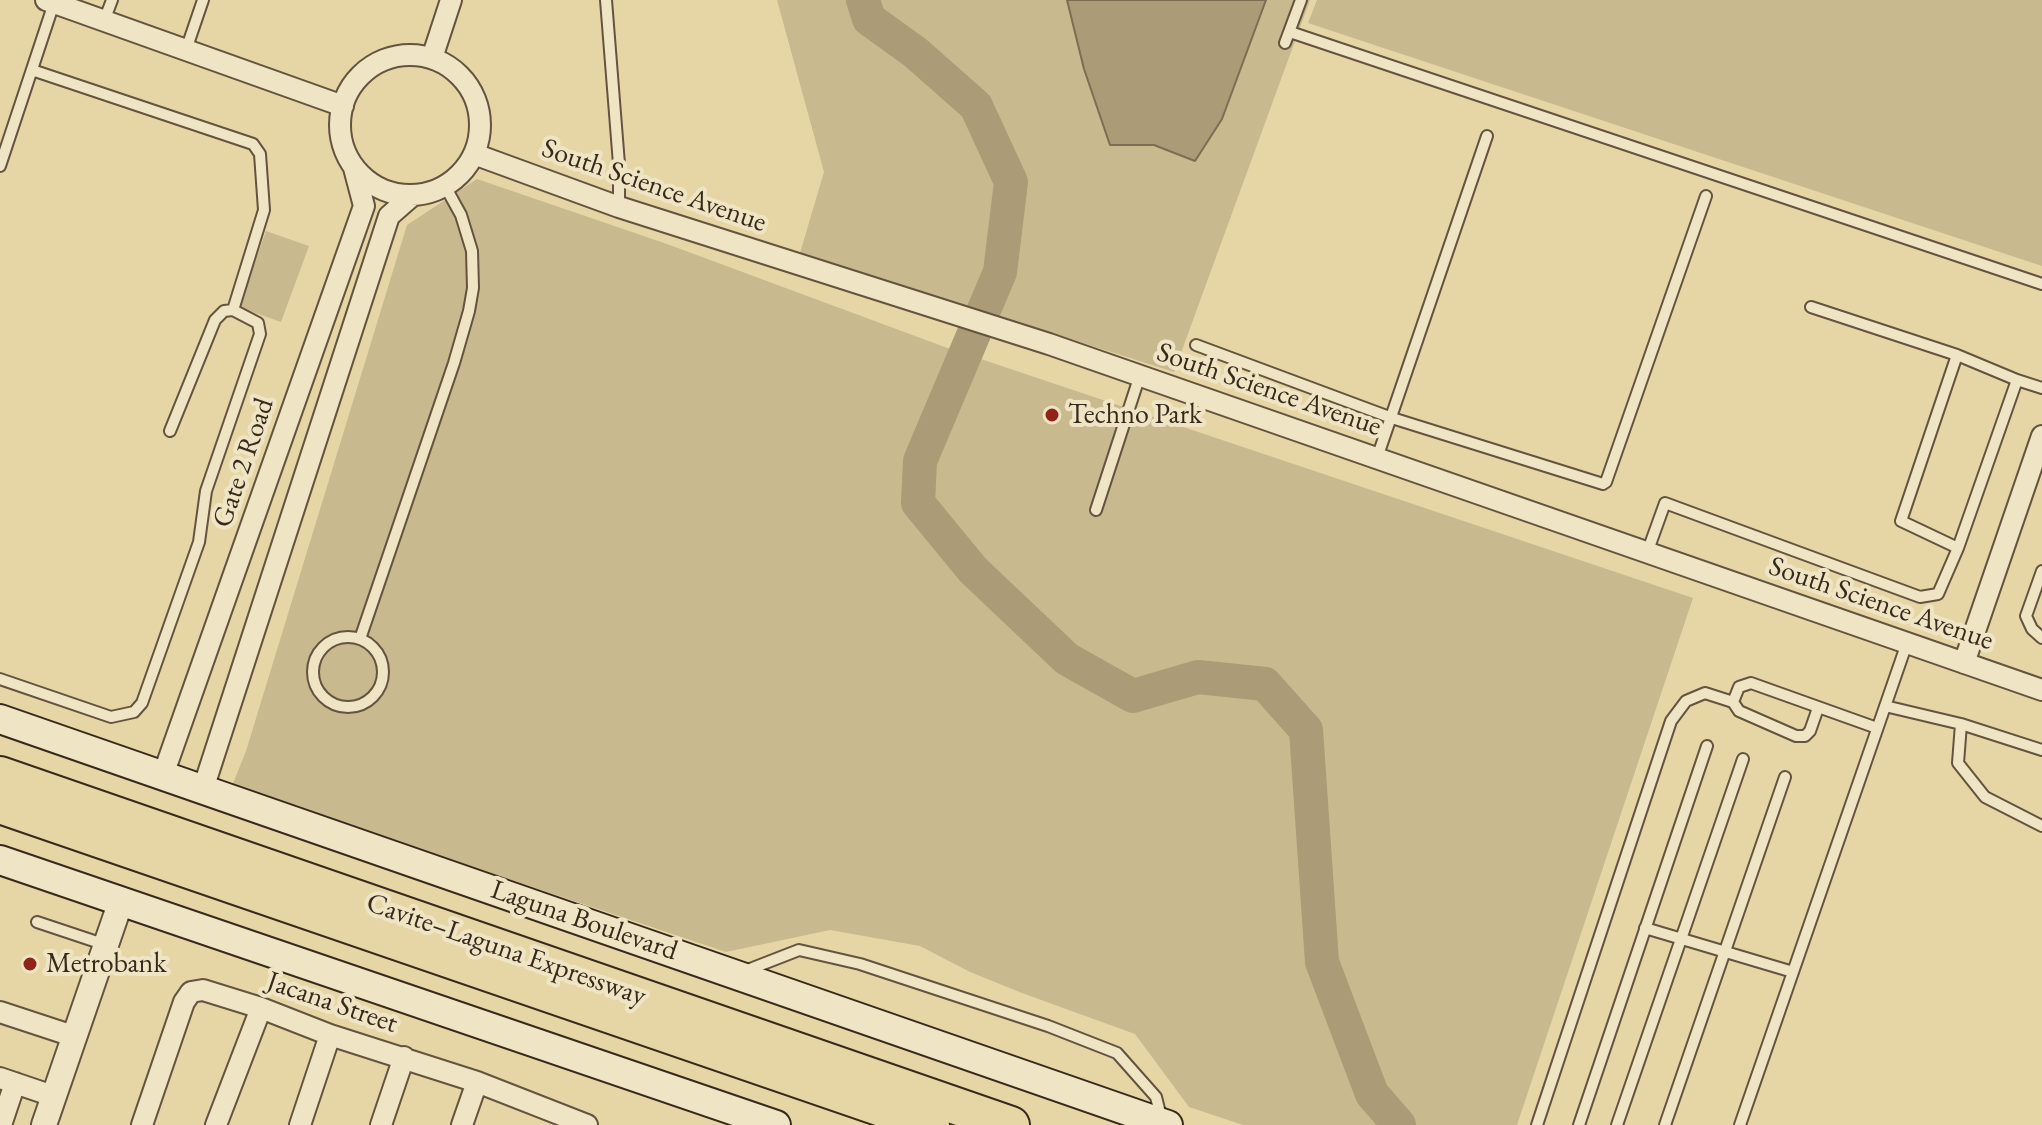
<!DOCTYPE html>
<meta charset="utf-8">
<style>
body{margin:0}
canvas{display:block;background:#e6d6a5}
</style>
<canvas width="2042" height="1125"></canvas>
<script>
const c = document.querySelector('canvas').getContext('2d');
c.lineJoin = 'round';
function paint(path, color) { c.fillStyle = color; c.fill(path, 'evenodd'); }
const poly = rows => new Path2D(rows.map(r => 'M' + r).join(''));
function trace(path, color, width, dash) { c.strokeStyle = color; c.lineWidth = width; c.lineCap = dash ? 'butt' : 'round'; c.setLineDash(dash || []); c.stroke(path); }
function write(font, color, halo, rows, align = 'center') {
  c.font = font + ' "EB Garamond",serif'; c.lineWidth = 8; c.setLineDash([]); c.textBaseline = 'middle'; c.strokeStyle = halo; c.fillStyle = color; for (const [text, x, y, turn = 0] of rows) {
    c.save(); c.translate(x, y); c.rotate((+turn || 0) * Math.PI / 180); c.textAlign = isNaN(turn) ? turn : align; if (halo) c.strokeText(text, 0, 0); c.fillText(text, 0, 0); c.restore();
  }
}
paint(poly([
 [777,0,1067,0,1084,69,1110,145,1154,145,1195,160,1222,119,1266,0,1310,0,1174,372,800,253,824,172],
 [1317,0,2042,0,2042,266,1308,23],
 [477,179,667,244,942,346,1693,598,1517,1125,1243,1125,1189,1107,1135,1034,1022,993,970,972,920,946,830,930,726,952,232,786,246,751,407,225],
 [266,231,309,246,281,322,239,307]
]), '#c8b98e');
const water = poly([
 [1067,0,1266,0,1222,119,1195,161,1154,145,1110,145,1084,69,1067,0]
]);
paint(water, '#ab9b77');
trace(water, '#7d6d53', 2);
trace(poly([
 [863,0,869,19,916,53,976,106,1011,182,1000,272,920,461,918,503,973,570,1067,659,1133,696,1198,677,1265,684,1306,730,1322,962,1372,1094,1399,1125]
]), '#ab9b77', 34);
const service = poly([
 [606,0,619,164,619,207],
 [104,21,112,0],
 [1290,32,2042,284],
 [1285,43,1301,0],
 [186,50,203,0],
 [0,166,54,3],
 [1196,345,1392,418,1603,484,1606,482,1706,196],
 [1957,355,2017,380],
 [170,431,215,320,224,311,233,310],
 [1377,458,1487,136],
 [1096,510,1140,375],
 [1958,548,2017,380,2042,388],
 [1647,553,1665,503,1920,597,1938,594,1958,548,1901,521,1957,355,1811,307],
 [2042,571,2026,616,2032,629,2042,638],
 '313 672a35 35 0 1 1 70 0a35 35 0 1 1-70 0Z',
 [360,639,454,363,469,311,473,288,472,251,461,215,445,186],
 [0,679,111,717,134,712,142,703,199,542,206,491,260,334,258,323,233,310,264,210,260,154,253,144,32,70],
 [1885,706,1961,724,2042,750],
 [1818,708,1810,731,1805,736,1796,736,1739,711,1733,702,1739,687,1751,683,1877,728],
 [1961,724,1958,763,1985,797,2042,826],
 [37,922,106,945],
 [1645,928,1793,972],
 [745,971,799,950,860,964,1048,1026,1117,1053,1156,1097,1161,1117],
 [1537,1125,1671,721,1686,701,1705,693,1733,702],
 [1579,1125,1707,746],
 [1617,1125,1743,759],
 [1665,1125,1785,777],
 [1740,1125,1907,643]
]);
const minor = poly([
 [46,0,343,106],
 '340 125a70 70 0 1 1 140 0a70 70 0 1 1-140 0Z',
 [432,58,451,0],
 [474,154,619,207,1049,344,2042,690],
 [1964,663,2042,436],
 [163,775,364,206,354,168],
 [203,789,389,216,413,195],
 [0,1012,73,1036],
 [0,1078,53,1096],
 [1,1125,15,1083],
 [142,1125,184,1002,191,992,203,990,261,1008,330,1035,477,1082,587,1125],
 [216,1125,261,1008],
 [300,1125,330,1035],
 [381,1125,404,1057],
 [462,1125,477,1082]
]);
const tertiary = poly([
 [44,1125,121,901]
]);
const secondary = poly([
 [0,719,1168,1125],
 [0,860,776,1125]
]);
const motorway = poly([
 [0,775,1011,1125],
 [0,805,931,1125]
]);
trace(service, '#64543f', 14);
trace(minor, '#64543f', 24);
trace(tertiary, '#64543f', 28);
trace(secondary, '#38291d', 32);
trace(motorway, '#38291d', 40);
trace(service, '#efe4c4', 10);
trace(minor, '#efe4c4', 20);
trace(tertiary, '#efe4c4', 24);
trace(secondary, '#efe4c4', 28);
trace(motorway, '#e6d6a5', 36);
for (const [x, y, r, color] of [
 [1052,415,8,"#8f2418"],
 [30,964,8,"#8f2418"]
]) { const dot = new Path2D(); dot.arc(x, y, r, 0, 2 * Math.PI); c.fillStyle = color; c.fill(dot); trace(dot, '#efe4c4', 3); }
write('28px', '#38291d', '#efe4c4', [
 ["South Science Avenue",654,186,19],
 ["South Science Avenue",1269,390,19],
 ["Gate 2 Road",244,463,-71],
 ["South Science Avenue",1881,604,19],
 ["Laguna Boulevard",584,921,19],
 ["Cavite–Laguna Expressway",506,950,19],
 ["Jacana Street",332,1003,19]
]);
write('28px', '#38291d', '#efe4c4', [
 ["Techno Park",1068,415],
 ["Metrobank",46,964]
], 'left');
</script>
